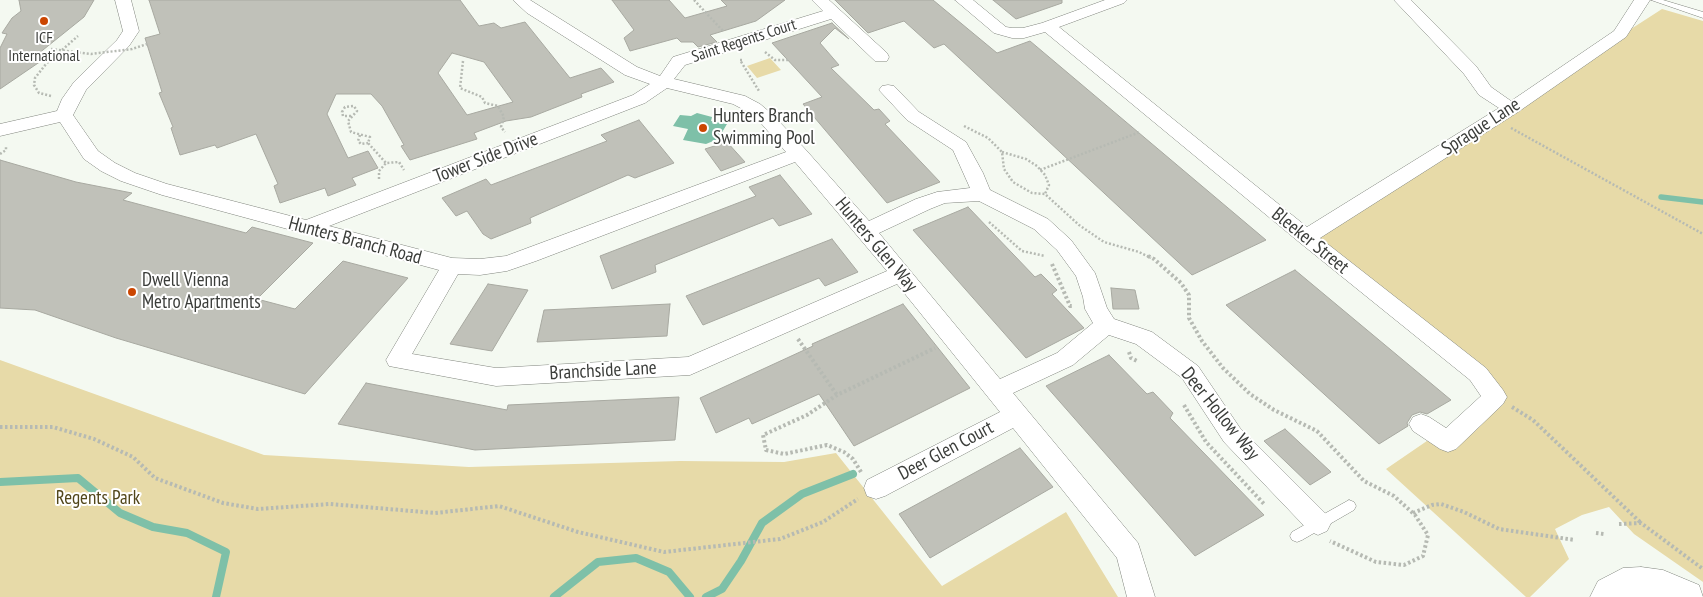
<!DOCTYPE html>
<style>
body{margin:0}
canvas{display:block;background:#f4f9f1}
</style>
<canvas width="1703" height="597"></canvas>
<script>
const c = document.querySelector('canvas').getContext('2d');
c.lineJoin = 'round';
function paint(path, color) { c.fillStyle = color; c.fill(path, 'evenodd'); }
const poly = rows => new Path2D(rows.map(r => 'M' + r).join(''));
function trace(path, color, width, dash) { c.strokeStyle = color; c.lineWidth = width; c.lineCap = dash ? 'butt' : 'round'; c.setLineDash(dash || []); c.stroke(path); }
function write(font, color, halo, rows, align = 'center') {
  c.font = font + ' "PT Sans Narrow",sans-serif'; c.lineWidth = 4; c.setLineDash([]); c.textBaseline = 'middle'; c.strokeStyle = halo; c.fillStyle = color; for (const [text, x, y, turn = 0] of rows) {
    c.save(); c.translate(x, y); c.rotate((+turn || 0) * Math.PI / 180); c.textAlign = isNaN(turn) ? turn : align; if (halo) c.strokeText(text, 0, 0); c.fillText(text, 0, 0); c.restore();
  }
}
paint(poly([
 [1662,9,1703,21,1703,582,1634,534,1609,507,1582,515,1555,529,1569,559,1530,597,1526,597,1386,469,1497,393,1318,245,1318,231],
 [770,58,781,70,757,78,747,66],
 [0,360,264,455,469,467,680,461,784,462,836,453,942,586,1066,512,1118,597,0,597]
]), '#e7daa8');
paint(poly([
 [697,113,712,117,711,121,727,124,718,139,706,144,683,140,688,129,673,126,680,115,691,116]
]), '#7ec0a8');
trace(poly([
 [1661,197,1703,202]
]), '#7ec0a8', 5.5);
trace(poly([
 [0,482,78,478,120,513,153,527,187,533,226,552,216,597],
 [554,597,598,562,636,558,669,572,690,597],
 [706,597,722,589,741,561,762,523,802,494,853,474]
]), '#7ec0a8', 8);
const building = poly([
 [19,0,94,0,84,17,33,58,44,59,0,89,0,48,7,34,2,33,12,18,21,11,19,0],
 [149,0,460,0,479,26,494,23,501,28,525,22,570,78,601,68,614,82,581,94,582,97,531,117,506,121,474,133,477,139,410,160,401,146,404,145,382,106,371,94,336,94,327,114,348,158,368,151,378,168,352,178,356,185,328,196,325,188,280,203,274,186,278,184,256,134,217,148,215,145,180,155,171,128,173,127,159,93,162,92,145,38,160,34,149,0],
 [452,53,484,62,513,102,467,115,438,73,452,53],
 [612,0,669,0,685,18,727,6,721,0,785,0,756,21,710,35,717,42,698,47,693,42,681,42,677,38,630,51,624,38,634,30,612,0],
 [835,0,933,0,997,53,1030,41,1266,240,1192,275,944,44,934,48,904,21,868,33,835,0],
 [993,0,1062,0,1062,3,1016,19,993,0],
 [832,23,849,39,835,28,820,43,839,65,831,68,874,110,879,109,890,121,885,124,940,182,887,203,803,104,822,97,772,43,832,23],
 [639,120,674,163,635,178,628,175,530,218,531,223,491,239,483,234,467,211,456,216,442,198,486,179,491,185,607,141,601,135,639,120],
 [727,142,745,162,721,171,705,149,727,142],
 [0,160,76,182,132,193,123,200,246,233,252,227,313,243,257,299,295,309,343,261,408,278,305,394,116,338,35,310,0,308,0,160],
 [780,175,812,214,779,226,773,218,655,265,656,272,612,289,600,256,756,196,749,187,780,175],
 [968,207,1035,277,1041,274,1057,290,1052,294,1084,328,1026,358,913,230,968,207],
 [832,239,858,272,825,286,819,278,703,325,686,296,832,239],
 [1295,270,1451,400,1427,414,1420,412,1412,415,1407,423,1408,426,1379,444,1226,305,1295,270],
 [488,284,528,290,492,351,450,344,488,284],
 [1111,288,1135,290,1139,309,1113,309,1111,288],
 [670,304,667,336,537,342,544,310,670,304],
 [903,304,970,388,854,446,819,394,752,424,749,418,716,433,700,398,813,346,812,344,903,304],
 [1109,355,1147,394,1153,392,1173,413,1170,418,1264,515,1195,556,1046,386,1109,355],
 [366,383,507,410,508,405,679,397,675,440,475,450,338,424,366,383],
 [1285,429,1331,472,1310,485,1264,441,1285,429],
 [1020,448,1053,487,930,558,899,514,1020,448]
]);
paint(building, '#c0c1b9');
trace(building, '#a8a9a1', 1);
const service = poly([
 [1651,0,1663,0,1703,12,1703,18,1651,0],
 [1349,500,1354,502,1356,506,1354,510,1302,540,1297,542,1292,540,1290,536,1292,532,1349,500]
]);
const minor = poly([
 [115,0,131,0,139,31,129,46,86,90,73,115,98,151,115,163,135,173,167,184,306,220,633,95,650,84,625,75,527,13,513,0,530,0,637,67,660,76,673,57,823,11,812,0,829,0,887,53,889,57,887,61,875,61,831,19,685,65,674,79,745,96,760,104,772,114,806,150,869,221,916,199,937,192,970,188,953,150,907,120,879,90,882,86,888,85,894,86,919,112,966,142,983,173,990,190,1048,219,1071,240,1095,273,1107,308,1114,319,1152,332,1198,366,1240,428,1327,515,1331,523,1327,531,1318,535,1309,531,1224,442,1182,378,1136,344,1109,335,1073,365,1013,393,1138,543,1155,597,1127,597,1117,558,1013,428,885,496,876,499,867,496,864,488,867,480,1000,412,897,284,690,375,496,386,389,366,386,360,439,270,162,195,121,181,101,171,84,159,60,122,0,136,0,124,57,111,62,99,74,82,117,40,123,31,115,0],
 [667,88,733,104,748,112,760,122,786,152,506,256,480,259,452,258,329,226,645,103,667,88],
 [795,162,887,271,688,357,496,368,412,354,458,274,480,275,507,271,536,261,795,162],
 [979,201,1034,229,1057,250,1076,276,1083,297,1085,309,1093,323,1057,353,1000,379,879,233,930,209,945,203,979,201],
 [955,0,973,0,1006,27,1012,28,1023,28,1042,23,1105,0,1127,0,1124,3,1059,27,1307,227,1499,108,1479,95,1464,74,1394,0,1411,0,1476,66,1491,87,1511,101,1614,31,1634,0,1650,0,1626,37,1518,112,1320,238,1486,368,1503,390,1507,397,1503,404,1456,449,1448,452,1440,449,1413,431,1409,424,1413,417,1421,414,1429,417,1446,428,1481,396,1470,380,1299,242,1045,32,1024,38,1012,38,994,33,955,0]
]);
const tertiary = poly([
 [1641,567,1663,570,1699,585,1703,597,1590,597,1598,581,1623,568,1641,567]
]);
trace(service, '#81857e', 1);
trace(minor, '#81857e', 1);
trace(tertiary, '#81857e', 1);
trace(poly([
 [694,0,723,31],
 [765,52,775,60,788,60],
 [742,60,740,60,759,91],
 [463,61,460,88,482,97,485,103,498,106,504,117,501,127,505,132],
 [51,96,39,93,34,85,35,78,46,64,78,36],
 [351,116,343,116,342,112,345,107,354,106,357,111,348,121,351,132,370,137,368,143,386,163],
 [964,126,988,138,1002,152,1004,169,1013,182,1032,193,1045,194,1079,225,1104,242,1139,252,1151,258],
 [1511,128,1703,234],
 [360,135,358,141,361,144,368,143],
 [1002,152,1026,159,1037,166,1045,175,1049,185,1045,194],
 [0,154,6,150,6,146],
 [1040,170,1140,132],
 [379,179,379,171,386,163,399,162,404,170],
 [989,222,1022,251,1045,256]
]), '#b6bab3', 2.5, [2, 2]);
trace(poly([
 [1148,256,1154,259,1181,283,1189,295,1189,318,1202,341,1223,368,1250,394,1274,410,1317,431,1364,481,1394,496,1415,515,1428,535,1423,556,1404,565,1376,562,1330,541],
 [1052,264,1070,306,1073,306],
 [798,339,837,395],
 [1129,352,1131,358,1137,361],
 [1184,405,1206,442,1265,505],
 [1512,407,1533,420,1641,523],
 [0,427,53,427,94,439,133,457,155,478,223,503,258,509,330,504,435,513,499,506,578,532,664,552,780,539,823,522,858,499],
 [861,472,853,459,844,452,827,445,784,454,766,450,763,435,807,415,837,395,935,348],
 [1413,513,1432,505,1441,504,1464,512,1499,529,1575,540],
 [1619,524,1641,523,1703,569],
 [1596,533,1604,534]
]), '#b6bab3', 4, [2.5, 2.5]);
paint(service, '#fff');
paint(minor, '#fff');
paint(tertiary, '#fff');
trace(poly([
 [51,49,91,54,132,49,147,44]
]), '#b6bab3', 2.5, [2, 2]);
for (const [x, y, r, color] of [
 [44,21,5,"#cb4601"],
 [703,128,5,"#cb4601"],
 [132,292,5,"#cb4601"]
]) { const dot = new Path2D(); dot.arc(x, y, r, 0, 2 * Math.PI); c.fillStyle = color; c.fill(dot); trace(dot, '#fff', 2); }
write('16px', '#3b3d3a', '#fff', [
 ["ICF",44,38],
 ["International",44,56]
]);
write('16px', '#3b3d3a', '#fff', [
 ["Saint Regents Court",744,41,-18]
]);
write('19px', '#3b3d3a', '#fff', [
 ["Hunters Branch",713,117],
 ["Swimming Pool",713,139],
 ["Dwell Vienna",142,281],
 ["Metro Apartments",142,303]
], 'left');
write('19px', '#3b3d3a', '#fff', [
 ["Sprague Lane",1481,127,-33],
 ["Tower Side Drive",486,158,-21],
 ["Hunters Branch Road",355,241,15],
 ["Bleeker Street",1310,241,39],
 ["Hunters Glen Way",876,245,50],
 ["Branchside Lane",603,371,-3],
 ["Deer Hollow Way",1220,414,51],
 ["Deer Glen Court",946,451,-28]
]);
write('19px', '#51461a', '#fff', [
 ["Regents Park",98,499]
]);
</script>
